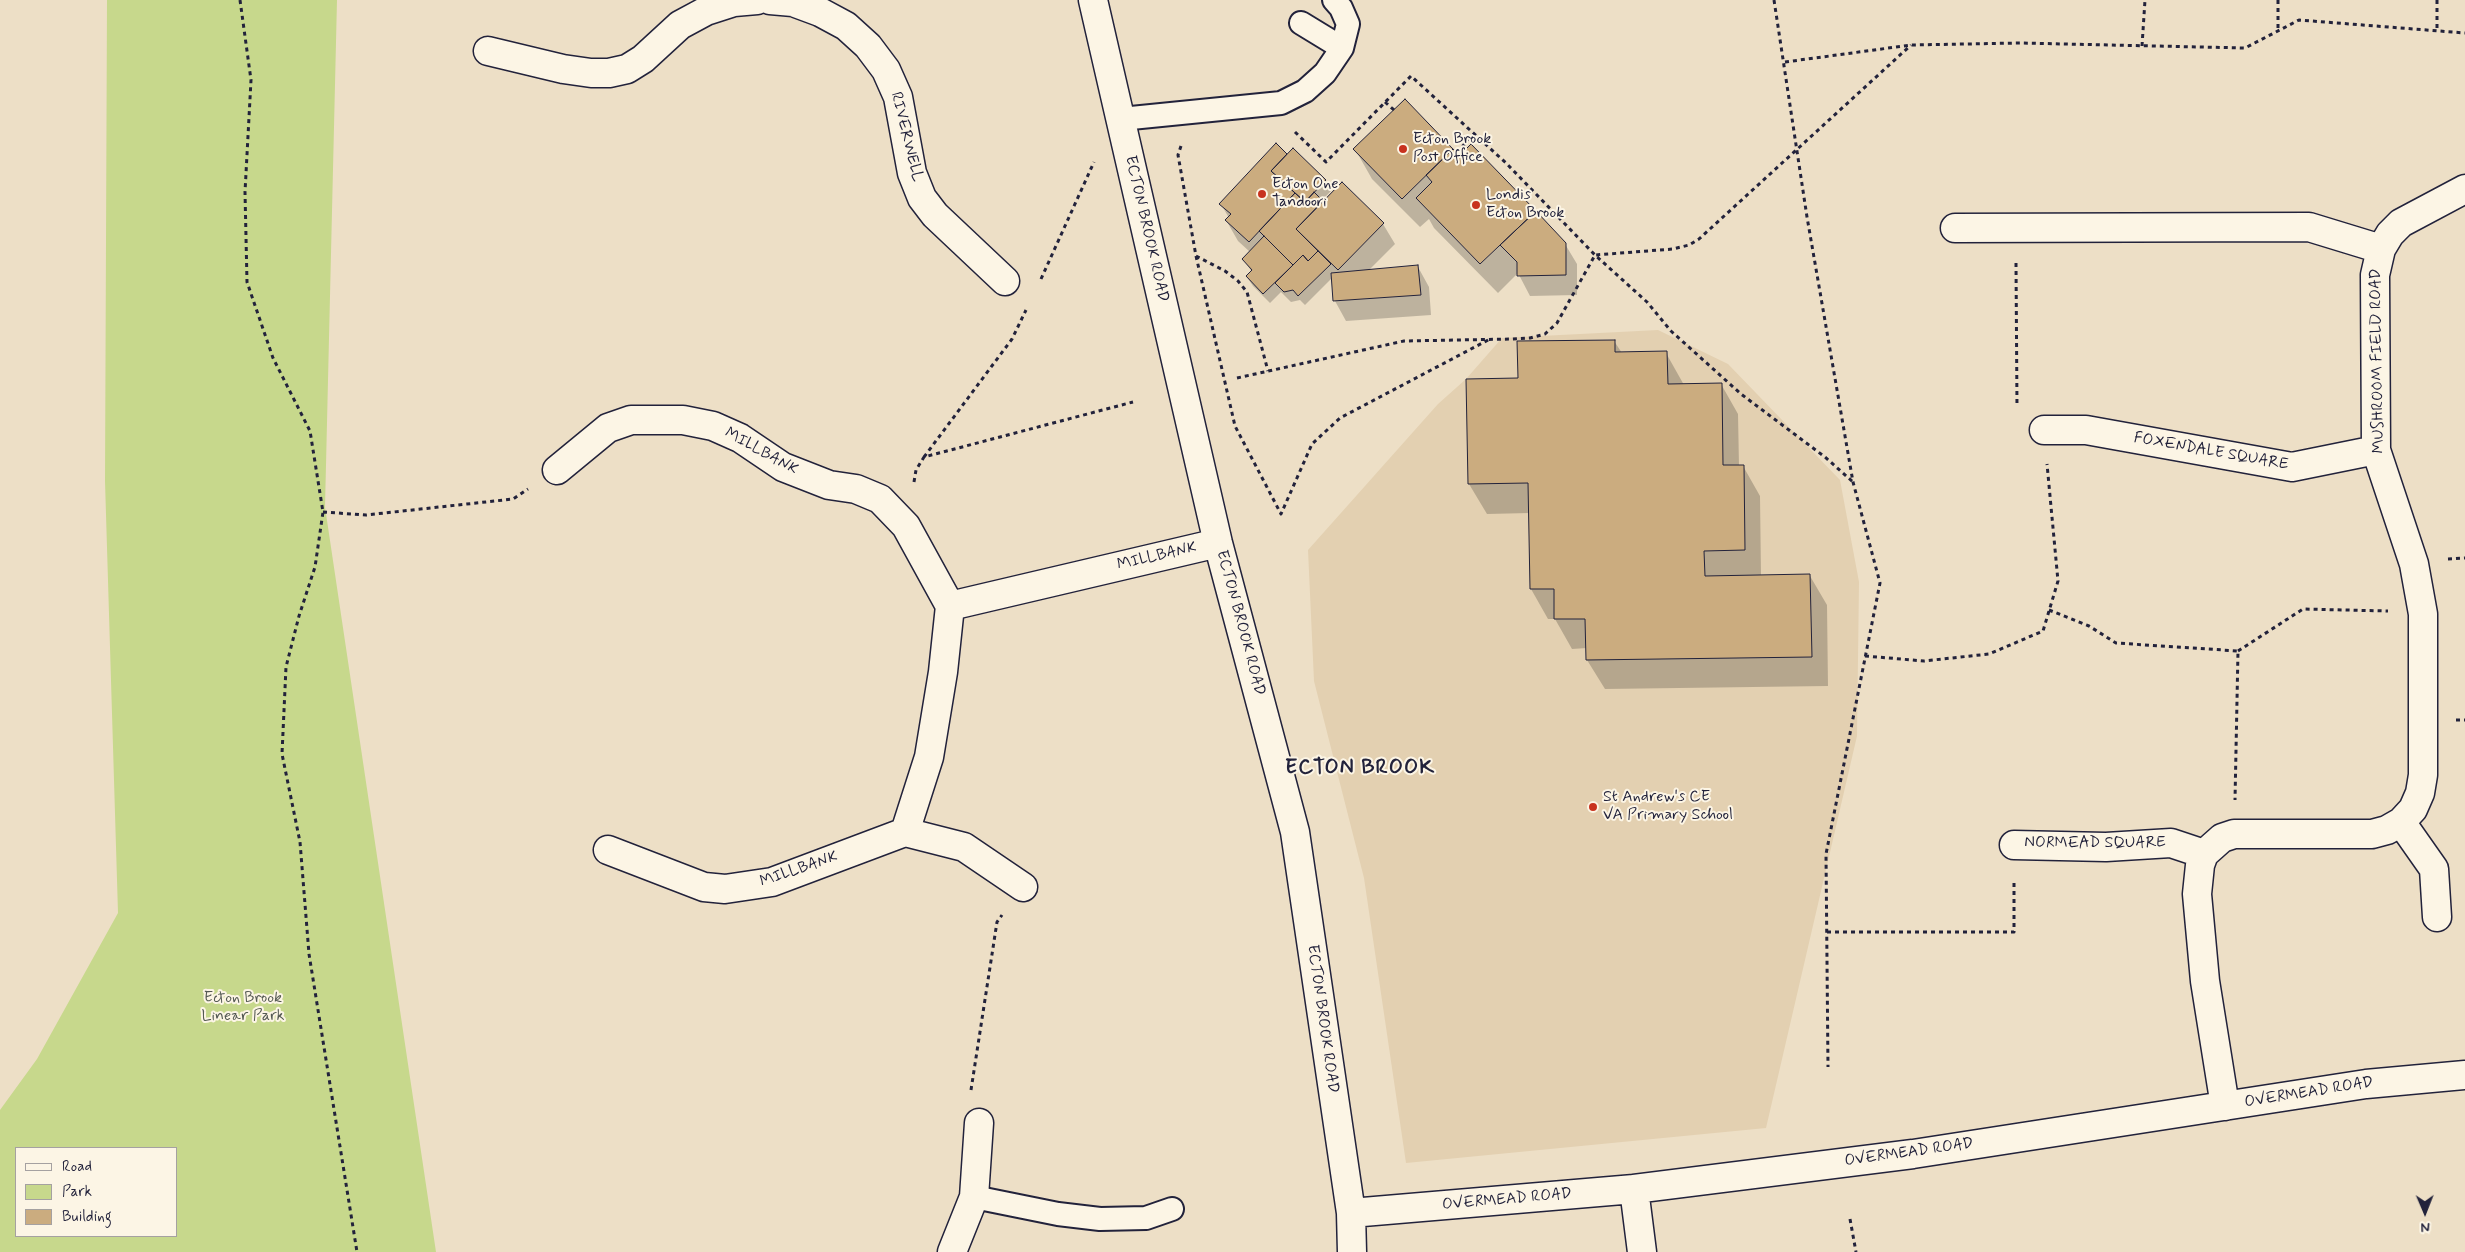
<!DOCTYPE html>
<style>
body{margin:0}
#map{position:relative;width:2465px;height:1252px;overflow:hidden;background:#eddfc6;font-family:Mynerve,sans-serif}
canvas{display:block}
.legend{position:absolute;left:15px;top:1147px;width:162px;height:90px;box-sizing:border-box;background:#fcf5e5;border:1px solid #a5a1a1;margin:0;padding:6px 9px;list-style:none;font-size:15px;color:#22223b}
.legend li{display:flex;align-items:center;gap:10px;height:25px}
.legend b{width:25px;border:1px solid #a5a1a1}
.north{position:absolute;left:2400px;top:1187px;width:50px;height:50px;-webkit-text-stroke:4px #fcf5e5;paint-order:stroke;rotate:179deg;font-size:14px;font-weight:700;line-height:20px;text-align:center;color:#22223b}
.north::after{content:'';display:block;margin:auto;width:18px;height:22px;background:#22223b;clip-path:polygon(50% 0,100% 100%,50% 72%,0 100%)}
</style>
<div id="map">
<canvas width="2465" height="1252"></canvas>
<ul class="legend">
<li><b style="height:6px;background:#fcf5e5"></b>Road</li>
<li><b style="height:14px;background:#c7d88c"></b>Park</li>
<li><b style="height:14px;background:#cbac7f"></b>Building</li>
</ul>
<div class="north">N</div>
</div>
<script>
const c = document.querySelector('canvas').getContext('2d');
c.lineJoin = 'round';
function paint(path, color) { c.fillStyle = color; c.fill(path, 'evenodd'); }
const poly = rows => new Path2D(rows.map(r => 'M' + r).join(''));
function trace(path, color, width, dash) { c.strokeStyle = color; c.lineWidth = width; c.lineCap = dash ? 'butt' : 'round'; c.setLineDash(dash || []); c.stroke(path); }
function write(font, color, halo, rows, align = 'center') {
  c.font = font + ' Mynerve,sans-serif'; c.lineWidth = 4; c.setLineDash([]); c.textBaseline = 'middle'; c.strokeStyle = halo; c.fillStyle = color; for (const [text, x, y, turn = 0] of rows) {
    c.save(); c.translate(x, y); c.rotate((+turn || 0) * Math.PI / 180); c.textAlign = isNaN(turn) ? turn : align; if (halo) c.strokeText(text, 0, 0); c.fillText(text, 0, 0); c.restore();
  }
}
paint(poly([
 [1658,330,1728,364,1840,480,1859,582,1857,736,1766,1128,1406,1163,1364,878,1314,681,1308,550,1438,404,1466,379,1502,338]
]), '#e3d0b1');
paint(poly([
 [107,0,337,0,325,507,436,1252,0,1252,0,1110,37,1059,118,913,105,481],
 [16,1148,176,1148,176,1236,16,1236]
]), '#c7d88c');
paint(poly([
 [1355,149,1460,157,1565,244,1577,264,1577,295,1530,296,1518,273,1498,293,1434,228,1429,219,1420,227,1372,179],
 [1286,154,1325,181,1331,191,1321,201,1323,202,1342,184,1383,224,1395,244,1368,271,1418,267,1429,287,1431,315,1346,321,1335,301,1333,277,1305,305,1300,300,1291,302,1281,292,1270,303,1253,286,1247,277,1252,272,1243,259,1250,252,1238,241,1226,220,1229,218,1221,204],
 [1614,341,1622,353,1666,353,1684,385,1721,384,1738,414,1739,466,1743,466,1760,496,1761,577,1810,576,1827,605,1828,686,1605,689,1587,660,1587,648,1572,649,1555,619,1548,619,1531,589,1530,513,1487,514,1469,484,1519,380]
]), '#0003');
const building = poly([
 [1405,99,1453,149,1402,199,1353,149,1405,99],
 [1276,143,1287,154,1271,171,1295,193,1249,242,1225,220,1231,214,1219,204,1276,143],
 [1471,144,1536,211,1480,264,1416,198,1432,182,1426,175,1453,149,1460,155,1471,144],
 [1293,148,1326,180,1305,202,1271,171,1293,148],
 [1342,182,1384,223,1338,270,1296,229,1342,182],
 [1314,192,1323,201,1296,229,1318,251,1308,261,1303,255,1293,265,1259,231,1295,193,1305,202,1314,192],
 [1536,211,1566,243,1566,275,1517,276,1517,262,1500,245,1536,211],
 [1264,236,1293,265,1263,294,1246,276,1252,270,1242,259,1264,236],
 [1318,251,1331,264,1298,296,1293,290,1284,292,1275,283,1303,255,1308,261,1318,251],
 [1418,265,1421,295,1333,301,1331,273,1418,265],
 [1615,340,1615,352,1667,351,1668,384,1722,383,1723,465,1744,465,1745,550,1704,551,1705,576,1810,574,1812,657,1586,660,1585,619,1554,619,1554,589,1530,589,1528,483,1468,484,1466,379,1518,378,1517,341,1615,340]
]);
paint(building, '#cbac7f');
trace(building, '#22223b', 1);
const service = poly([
 [1301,23,1342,48],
 [1121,119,1281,103,1305,91,1325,73,1342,48,1348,24,1341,8,1334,0],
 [974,1197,1058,1214,1100,1219,1146,1218,1172,1209]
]);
const minor = poly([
 [770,0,793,2,820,12,846,26,868,46,886,70,898,97,912,173,922,198,935,215,1005,281],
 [1093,0,1218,543,1295,832,1351,1213,1352,1252],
 [488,51,563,69,591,73,609,73,627,69,643,59,680,25,706,11,734,2,757,0],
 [1955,228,2309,227,2381,249],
 [2044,430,2086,430,2292,467,2376,450],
 [557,470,608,428,631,420,683,420,713,426,740,438,783,467,829,485,856,489,880,499,906,526,950,606,943,672,929,757,905,832,772,882,725,889,704,887,608,850],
 [950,606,1218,543],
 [2401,822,2434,869,2437,917],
 [905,832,964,847,1023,887],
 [2014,845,2106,847,2171,843,2204,854],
 [2225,1106,2205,981,2197,894,2200,865,2204,854,2222,838,2234,834,2372,834,2387,830,2401,822,2413,809,2420,793,2423,775,2423,614,2414,564,2376,450,2375,275,2381,249,2390,234,2401,223,2465,189],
 [1634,1189,1642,1252],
 [1351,1213,1634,1189,1913,1154,2366,1084,2465,1075],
 [952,1252,974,1197,979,1123]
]);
trace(service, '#22223b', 26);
trace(minor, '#22223b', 31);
trace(poly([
 [240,0,251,80,245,192,247,282,273,358,310,431,323,512,315,567,299,616,286,667,282,754,300,842,309,954,357,1252],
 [1774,0,1807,217,1853,482,1880,583,1826,854,1828,1067],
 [2278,0,2278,31],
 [2437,0,2437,31],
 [2142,46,2145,0],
 [1785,62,1911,45,2020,43,2245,48,2299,20,2465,33],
 [1385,102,1394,110],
 [1295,132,1326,162,1411,76,1506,163,1595,255,1647,302,1671,331,1741,394,1825,457,1853,482],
 [1181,146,1178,155,1196,256,1235,426,1281,514,1312,444,1340,418,1490,339],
 [1457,152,1474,134],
 [1196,256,1225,271,1238,281,1247,292,1268,371],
 [2016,263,2017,407],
 [1041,279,1094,162],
 [1237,378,1404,341,1512,339,1530,338,1545,334,1557,323,1595,255,1673,249,1689,245,1699,239,1911,45],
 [924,457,1012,339,1026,310],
 [914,482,916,470,924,457,1133,402],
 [323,512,366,515,513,499,528,489],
 [2448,559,2465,558],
 [2049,610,2089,626,2116,643,2238,651,2235,800],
 [2238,651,2303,609,2388,611],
 [1865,656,1924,661,1989,654,2043,631,2058,581,2047,464],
 [2456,720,2465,720],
 [1827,932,2014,932,2014,879],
 [971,1090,997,922,1002,915],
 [1850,1219,1856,1252]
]), '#22223b', 3, [4, 4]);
trace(service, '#fcf5e5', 22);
trace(minor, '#fcf5e5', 28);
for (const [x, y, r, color] of [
 [1403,149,5,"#c8321e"],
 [1262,194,5,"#c8321e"],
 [1476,205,5,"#c8321e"],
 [1593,807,5,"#c8321e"]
]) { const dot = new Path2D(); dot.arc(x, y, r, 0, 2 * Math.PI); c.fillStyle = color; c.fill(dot); trace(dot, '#fcf5e5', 2); }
write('16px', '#22223b', '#fcf5e5', [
 ["RIVERWELL",906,137,76],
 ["ECTON BROOK ROAD",1146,229,77],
 ["MUSHROOM FIELD ROAD",2378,361,-91],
 ["MILLBANK",761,452,29],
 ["FOXENDALE SQUARE",2211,452,10],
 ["MILLBANK",1157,557,-13],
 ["ECTON BROOK ROAD",1240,623,75],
 ["NORMEAD SQUARE",2095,844],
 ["MILLBANK",799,870,-19],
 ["ECTON BROOK ROAD",1322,1019,82],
 ["OVERMEAD ROAD",2309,1093,-9],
 ["OVERMEAD ROAD",1909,1153,-8],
 ["OVERMEAD ROAD",1507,1200,-5]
]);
write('16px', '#22223b', '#fcf5e5', [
 ["Ecton Brook",1413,140],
 ["Post Office",1413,158],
 ["Ecton One",1272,185],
 ["Tandoori",1272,203],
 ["Londis",1486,196],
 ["Ecton Brook",1486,214],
 ["St Andrew's CE",1603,798],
 ["VA Primary School",1603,816]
], 'left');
write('16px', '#545953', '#fcf5e5', [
 ["Ecton Brook",243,999],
 ["Linear Park",243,1017]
]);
c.letterSpacing = '1px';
write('bold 21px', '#22223b', '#fcf5e5', [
 ["ECTON BROOK",1360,769]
]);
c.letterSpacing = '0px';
</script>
